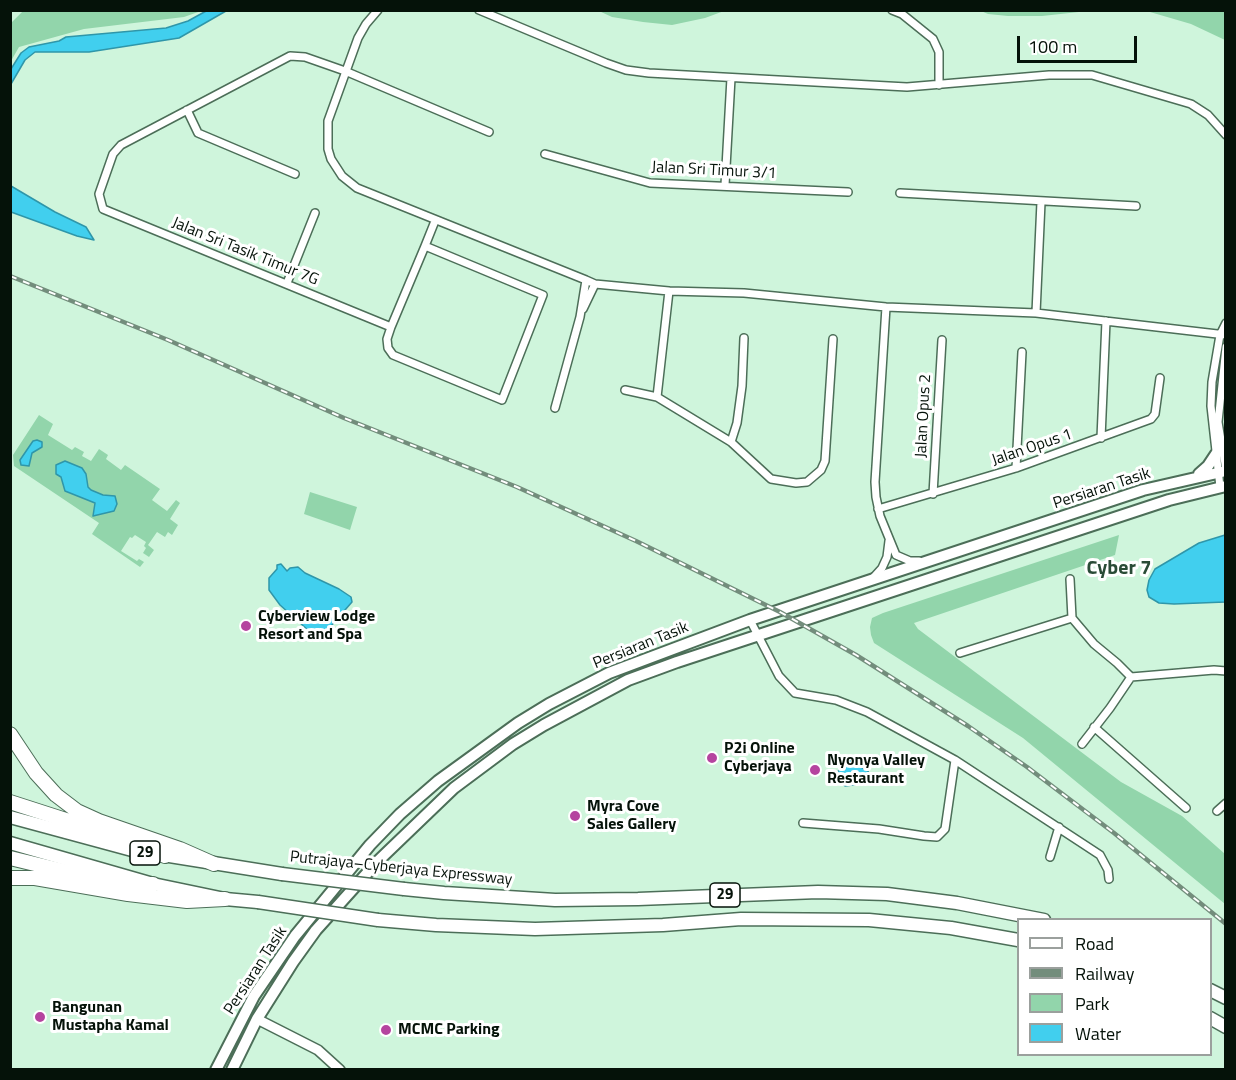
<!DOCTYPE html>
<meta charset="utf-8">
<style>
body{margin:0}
#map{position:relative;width:1236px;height:1080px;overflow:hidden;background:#cff5dc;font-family:"Titillium Web",sans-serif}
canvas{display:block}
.frame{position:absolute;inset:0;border:12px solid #051209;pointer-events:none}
.legend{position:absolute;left:1017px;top:918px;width:195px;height:138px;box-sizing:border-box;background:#fff;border:2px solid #9ba09d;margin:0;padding:8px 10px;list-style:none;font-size:18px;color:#051209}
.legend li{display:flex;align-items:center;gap:12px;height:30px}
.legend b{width:30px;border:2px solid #9ba09d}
.scale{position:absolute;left:1017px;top:36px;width:120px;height:27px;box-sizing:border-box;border:3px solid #051209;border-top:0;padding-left:8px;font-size:18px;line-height:21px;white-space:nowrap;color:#051209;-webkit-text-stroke:4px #fff;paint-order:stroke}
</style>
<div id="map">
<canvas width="1236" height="1080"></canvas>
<div class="frame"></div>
<ul class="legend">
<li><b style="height:8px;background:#fff"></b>Road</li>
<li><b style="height:8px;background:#738d7c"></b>Railway</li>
<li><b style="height:16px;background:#92d5ab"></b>Park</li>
<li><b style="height:16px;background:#41cfee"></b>Water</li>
</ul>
<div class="scale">100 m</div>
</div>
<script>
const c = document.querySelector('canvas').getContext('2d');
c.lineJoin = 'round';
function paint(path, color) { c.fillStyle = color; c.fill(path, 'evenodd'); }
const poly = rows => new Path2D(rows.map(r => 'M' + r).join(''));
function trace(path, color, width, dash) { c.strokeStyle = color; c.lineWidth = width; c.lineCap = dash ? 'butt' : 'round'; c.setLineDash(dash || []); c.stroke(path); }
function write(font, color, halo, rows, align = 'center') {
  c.font = font + ' "Titillium Web",sans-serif'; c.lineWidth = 6; c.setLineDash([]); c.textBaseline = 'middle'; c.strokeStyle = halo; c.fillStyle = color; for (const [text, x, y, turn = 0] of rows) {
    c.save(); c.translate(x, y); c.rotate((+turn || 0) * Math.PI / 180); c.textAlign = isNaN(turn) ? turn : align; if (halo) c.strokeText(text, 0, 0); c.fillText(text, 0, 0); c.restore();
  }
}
paint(poly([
 [23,11,23,10,201,11,184,17,84,29,19,47,11,61,11,23],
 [599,11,724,11,705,18,672,25,643,22,612,17],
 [981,11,981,10,1088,11,1042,16,1008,16,988,14],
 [1119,11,1225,11,1225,40,1191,24,1150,12],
 [39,415,53,424,48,435,72,450,75,447,84,452,82,456,91,461,99,449,108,455,106,459,121,470,125,465,160,489,152,500,167,511,176,500,180,503,170,519,178,525,172,535,168,532,165,537,157,532,148,545,154,550,149,557,143,553,146,548,144,546,146,542,135,535,132,538,130,537,121,551,137,561,139,559,144,562,140,567,92,534,99,523,14,466,13,455],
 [310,492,357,507,350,530,304,514],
 [1119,535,1115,555,914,623,918,629,1121,782,1182,816,1225,854,1225,904,1023,738,874,643,871,635,870,627,872,618,883,613]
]), '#92d5ab');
const water = poly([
 [208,10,226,11,179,38,89,52,35,52,25,60,11,84,11,69,21,53,29,47,59,41,66,37,166,28,188,21,208,10],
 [11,186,55,212,86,227,94,240,77,236,11,212,11,186],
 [37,440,42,442,42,447,32,453,29,466,21,465,20,460,33,441,37,440],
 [65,461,82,468,86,474,88,487,91,490,103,495,115,496,117,504,114,511,93,516,95,503,65,491,61,477,56,474,56,465,65,461],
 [1225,535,1225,602,1174,604,1159,603,1149,597,1147,590,1149,580,1155,569,1199,543,1225,535],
 [281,564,287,571,290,568,298,567,305,573,339,589,351,597,352,602,324,634,320,636,309,631,280,605,269,590,269,578,277,569,277,565,281,564],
 [853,758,857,761,859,766,868,771,870,779,860,784,845,786,841,783,837,774,840,767,853,758]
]);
paint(water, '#41cfee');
trace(water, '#2f96a9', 1.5);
const minor = poly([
 [378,10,366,24,358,38,328,121,328,149,331,159,342,176,357,188,586,280,595,284,669,291,744,293,886,307,1036,313,1226,335],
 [479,10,606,63,626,70,649,73,907,87,1049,75,1092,75,1191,104,1208,115,1226,135],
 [892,10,902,14,933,39,939,52,939,85],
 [187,110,198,133,295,174],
 [545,154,650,183,848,192],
 [725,185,731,78],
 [900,193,1136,206],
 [425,246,543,295,502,400,393,355,388,348,387,339,391,327,425,246,435,221],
 [287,283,315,213],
 [886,307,875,482,876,497,880,516,896,555,910,561,919,561],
 [583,309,595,284],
 [1036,313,1041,202],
 [391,327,103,209,99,194,113,154,121,145,290,56,305,57,345,71,489,132],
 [1226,347,1218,422,1226,470],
 [625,390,657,397,731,442,771,479,796,483,807,482,821,470,825,461,833,339],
 [657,397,669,291],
 [555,408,580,317,586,280],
 [1101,438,1106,321],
 [731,442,737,423,742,386,744,338],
 [1016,468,1022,352],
 [1220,487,1211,406,1212,382,1220,335,1226,323],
 [933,494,942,340],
 [878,509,1016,468,1151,419,1155,414,1160,378],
 [872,579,882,568,887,557,889,541],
 [1070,579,1072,618,1094,644,1117,663,1131,677],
 [750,620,779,676,795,693,836,700,867,712,955,760,1100,855,1108,870,1109,879],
 [960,653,1072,618],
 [1131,677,1214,670,1226,671],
 [1094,727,1186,808],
 [1082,744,1110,708,1131,677],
 [1217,811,1226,803],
 [803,823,879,829,924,836,937,837,945,829,955,760],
 [1050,857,1059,827]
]);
const tertiary = poly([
 [257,1019,318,1050,340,1070]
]);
const primary = poly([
 [1221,448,1226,453],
 [1199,474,1208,466,1216,454],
 [216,1070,254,996,295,936,370,845,400,814,438,781,518,723,549,704,609,673,750,620,1143,490,1226,471],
 [232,1070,257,1019,293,962,316,930,378,861,454,788,513,744,544,725,628,680,677,662,1169,500,1226,486]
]);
const trunk = poly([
 [10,817,132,850,282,874],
 [10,843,153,884,225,899,258,902],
 [404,889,444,893,555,900,638,899,818,892,887,894,957,903,1044,920],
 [378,920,436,925,535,929,663,925,741,919,869,920,951,928,1018,940],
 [1210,990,1226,998],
 [1210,1018,1226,1027]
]);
const motorway = poly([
 [10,734,36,773,56,795,77,811,99,821,180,849,214,864],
 [10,802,134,842,165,856],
 [10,858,105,881,126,884,153,884],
 [10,878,35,878,128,894,187,901,225,899]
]);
trace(minor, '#4c6e58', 10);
trace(tertiary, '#4c6e58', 12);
trace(primary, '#4c6e58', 14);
trace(trunk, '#4c6e58', 15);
trace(motorway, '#4c6e58', 16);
trace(minor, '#fff', 7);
trace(tertiary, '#fff', 9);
trace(primary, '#fff', 10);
trace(trunk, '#fff', 12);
trace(motorway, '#fff', 14);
const rail = poly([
 [10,276,168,340,344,418,517,487,636,541,780,612,856,655,968,726,1027,767,1114,833,1226,924]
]);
trace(rail, '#738d7c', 4.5);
trace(rail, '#fff', 2, [7]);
const trunkBridge = poly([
 [282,874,404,889],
 [258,902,378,920]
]);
trace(trunkBridge, '#4c6e58', 15, []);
trace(trunkBridge, '#fff', 12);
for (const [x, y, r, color] of [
 [246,626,6,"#b5449f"],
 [712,758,6,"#b5449f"],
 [815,770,6,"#b5449f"],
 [575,816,6,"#b5449f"],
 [40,1017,6,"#b5449f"],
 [386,1030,6,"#b5449f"]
]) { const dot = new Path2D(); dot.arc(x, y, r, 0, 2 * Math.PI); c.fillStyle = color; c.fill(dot); trace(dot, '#fff', 2); }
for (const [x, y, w] of [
 [145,853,30],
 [725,895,30]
]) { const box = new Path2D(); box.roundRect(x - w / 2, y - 12, w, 24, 4.5); c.fillStyle = '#fff'; c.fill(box); trace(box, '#051209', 1.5); }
write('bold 15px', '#051209', null, [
 ["29",145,853],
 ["29",725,895]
]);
write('16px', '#051209', '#fff', [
 ["Jalan Sri Timur 3/1",714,171,3],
 ["Jalan Sri Tasik Timur 7G",245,252,22],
 ["Jalan Opus 2",924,416,-87],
 ["Jalan Opus 1",1032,448,-19],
 ["Persiaran Tasik",1102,489,-18],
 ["Persiaran Tasik",641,646,-22],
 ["Putrajaya–Cyberjaya Expressway",401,869,6],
 ["Persiaran Tasik",256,971,-57]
]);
write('bold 16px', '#051209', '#fff', [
 ["Cyberview Lodge",258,617],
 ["Resort and Spa",258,635],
 ["P2i Online",724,749],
 ["Cyberjaya",724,767],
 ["Nyonya Valley",827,761],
 ["Restaurant",827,779],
 ["Myra Cove",587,807],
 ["Sales Gallery",587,825],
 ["Bangunan",52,1008],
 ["Mustapha Kamal",52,1026],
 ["MCMC Parking",398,1030]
], 'left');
write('bold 20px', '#294b36', '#fff', [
 ["Cyber 7",1119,569]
]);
</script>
